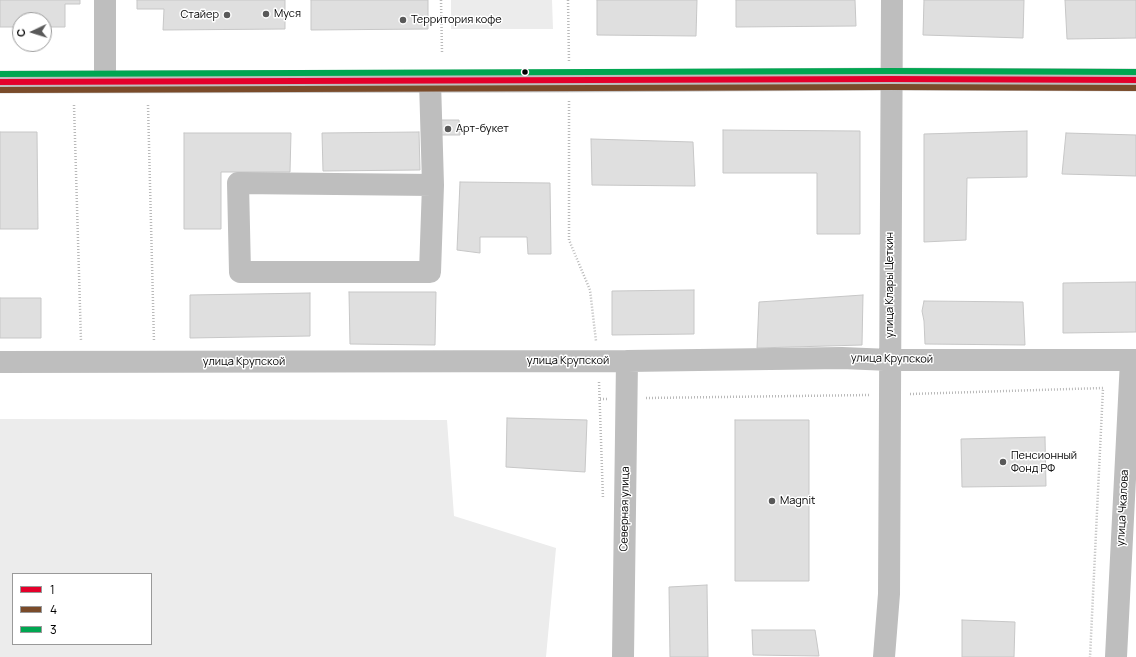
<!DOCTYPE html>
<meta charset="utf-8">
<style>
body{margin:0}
#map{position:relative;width:1136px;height:657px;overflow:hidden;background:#fff;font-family:Manrope,sans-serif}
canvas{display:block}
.legend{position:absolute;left:12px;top:573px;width:140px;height:72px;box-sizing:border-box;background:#fff;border:1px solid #999;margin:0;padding:5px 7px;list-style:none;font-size:12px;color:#000}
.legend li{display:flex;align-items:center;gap:8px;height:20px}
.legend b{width:20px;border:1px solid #999}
.north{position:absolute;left:12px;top:12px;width:40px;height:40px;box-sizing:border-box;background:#fff;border:1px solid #999;border-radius:50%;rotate:266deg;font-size:11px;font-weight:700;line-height:16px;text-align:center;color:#000}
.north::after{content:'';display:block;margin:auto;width:14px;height:18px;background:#595959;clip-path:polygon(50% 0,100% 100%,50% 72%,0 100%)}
</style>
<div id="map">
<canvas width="1136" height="657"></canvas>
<ul class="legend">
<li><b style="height:5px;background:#e4002b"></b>1</li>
<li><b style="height:5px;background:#7a4b2a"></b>4</li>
<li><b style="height:5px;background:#00a651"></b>3</li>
</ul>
<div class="north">С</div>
</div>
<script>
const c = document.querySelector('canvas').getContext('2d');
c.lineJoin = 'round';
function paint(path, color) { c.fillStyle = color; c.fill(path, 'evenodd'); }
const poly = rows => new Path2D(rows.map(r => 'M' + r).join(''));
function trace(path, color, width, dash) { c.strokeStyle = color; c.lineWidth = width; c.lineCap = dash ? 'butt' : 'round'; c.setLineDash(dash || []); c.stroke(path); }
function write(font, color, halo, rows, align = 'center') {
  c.font = font + ' Manrope,sans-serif'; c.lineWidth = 3; c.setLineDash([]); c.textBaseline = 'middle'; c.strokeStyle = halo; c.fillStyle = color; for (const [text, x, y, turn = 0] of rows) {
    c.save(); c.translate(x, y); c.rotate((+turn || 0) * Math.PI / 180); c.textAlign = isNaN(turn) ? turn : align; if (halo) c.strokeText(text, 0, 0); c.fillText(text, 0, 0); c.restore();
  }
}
paint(poly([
 [451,0,552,0,553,29,451,29],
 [0,419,447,420,454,516,556,548,546,657,0,657],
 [13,574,151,574,151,644,13,644]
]), '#ececec');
const building = poly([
 [0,0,80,0,80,4,65,4,65,27,44,27,44,20,20,20,20,27,0,27,0,0],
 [137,0,285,0,285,29,163,30,164,9,137,9,137,0],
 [311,0,428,0,428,29,311,30,311,0],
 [597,0,697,0,696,36,597,35,597,0],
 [736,0,855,0,856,26,736,27,736,0],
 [924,0,1024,0,1023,38,923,35,924,0],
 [1065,0,1136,0,1136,38,1067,39,1065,0],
 [437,120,459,120,460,135,437,135,437,120],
 [723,130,860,131,860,234,817,234,817,173,723,173,723,130],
 [1027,131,1027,177,967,178,966,240,924,242,924,134,1027,131],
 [0,132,37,132,38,229,0,229,0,132],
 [419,132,420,170,323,171,322,133,419,132],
 [184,133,291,133,290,172,221,172,221,229,184,229,184,133],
 [1066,133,1136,135,1136,176,1062,174,1066,133],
 [591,139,693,142,695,186,592,185,591,139],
 [460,182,550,183,551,254,528,254,527,237,480,237,480,253,457,250,460,182],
 [1136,282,1136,332,1063,333,1063,283,1136,282],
 [694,290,694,334,612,335,612,291,694,290],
 [349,292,436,292,435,345,350,344,349,292],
 [310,293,310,336,190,338,190,295,310,293],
 [863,295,862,345,757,348,759,302,863,295],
 [0,298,41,298,41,338,0,338,0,298],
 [924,301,1023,302,1025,345,925,344,924,321,922,311,924,301],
 [507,418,587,420,585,472,506,467,507,418],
 [735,420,809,420,809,581,735,581,735,420],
 [1045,437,1046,486,962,487,961,439,1045,437],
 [707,585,708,657,670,657,669,587,707,585],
 [962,620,1015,622,1014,657,962,657,962,620],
 [752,630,815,630,819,656,753,655,752,630]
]);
paint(building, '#dfdfdf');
trace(building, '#c7c7c7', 1);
const major = poly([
 [0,82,570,81,891,79,1136,80]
]);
trace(major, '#dbdbdb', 23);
trace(poly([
 [441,0,442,52],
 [568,0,569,62],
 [569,101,569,240,590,290,596,341],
 [74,105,81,341],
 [148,105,154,342],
 [599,382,603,499],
 [910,394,1103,388,1090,657],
 [646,398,869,395],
 [600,399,607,399]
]), '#b9b9b9', 2.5, [1, 2]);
trace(poly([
 [105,0,105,82],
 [430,81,433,185,238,183,240,272,430,272,433,185],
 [0,362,627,361,842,358,890,360,1136,360],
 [623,657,627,361],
 [884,657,889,594,892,0],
 [1116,657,1131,360]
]), '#bebebe', 22);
trace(major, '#bebebe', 22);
trace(poly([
 [0,82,891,79,1136,80]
]), '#e4002b', 6);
trace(poly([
 [0,90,891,87,1136,88]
]), '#7a4b2a', 6);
trace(poly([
 [0,74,891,71,1136,72]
]), '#00a651', 6);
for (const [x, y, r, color] of [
 [266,14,4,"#595959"],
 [227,15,4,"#595959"],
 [403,20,4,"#595959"],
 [525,72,3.5,"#000"],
 [448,129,4,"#595959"],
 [1003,462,4,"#595959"],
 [772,501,4,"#595959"]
]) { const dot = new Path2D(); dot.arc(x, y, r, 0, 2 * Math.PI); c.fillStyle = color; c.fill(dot); trace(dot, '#fff', 1.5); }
write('11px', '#000', '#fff', [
 ["Муся",274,14],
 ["Стайер",219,15,"right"],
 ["Территория кофе",411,20],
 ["Арт-букет",456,129],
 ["Пенсионный",1011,456],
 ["Фонд РФ",1011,469],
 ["Magnit",780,501]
], 'left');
write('11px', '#000', '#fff', [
 ["улица Клары Цеткин",890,285,-90],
 ["улица Крупской",892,359,1],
 ["улица Крупской",568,361],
 ["улица Крупской",244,362],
 ["улица Чкалова",1123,508,-87],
 ["Северная улица",625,509,-89]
]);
</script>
